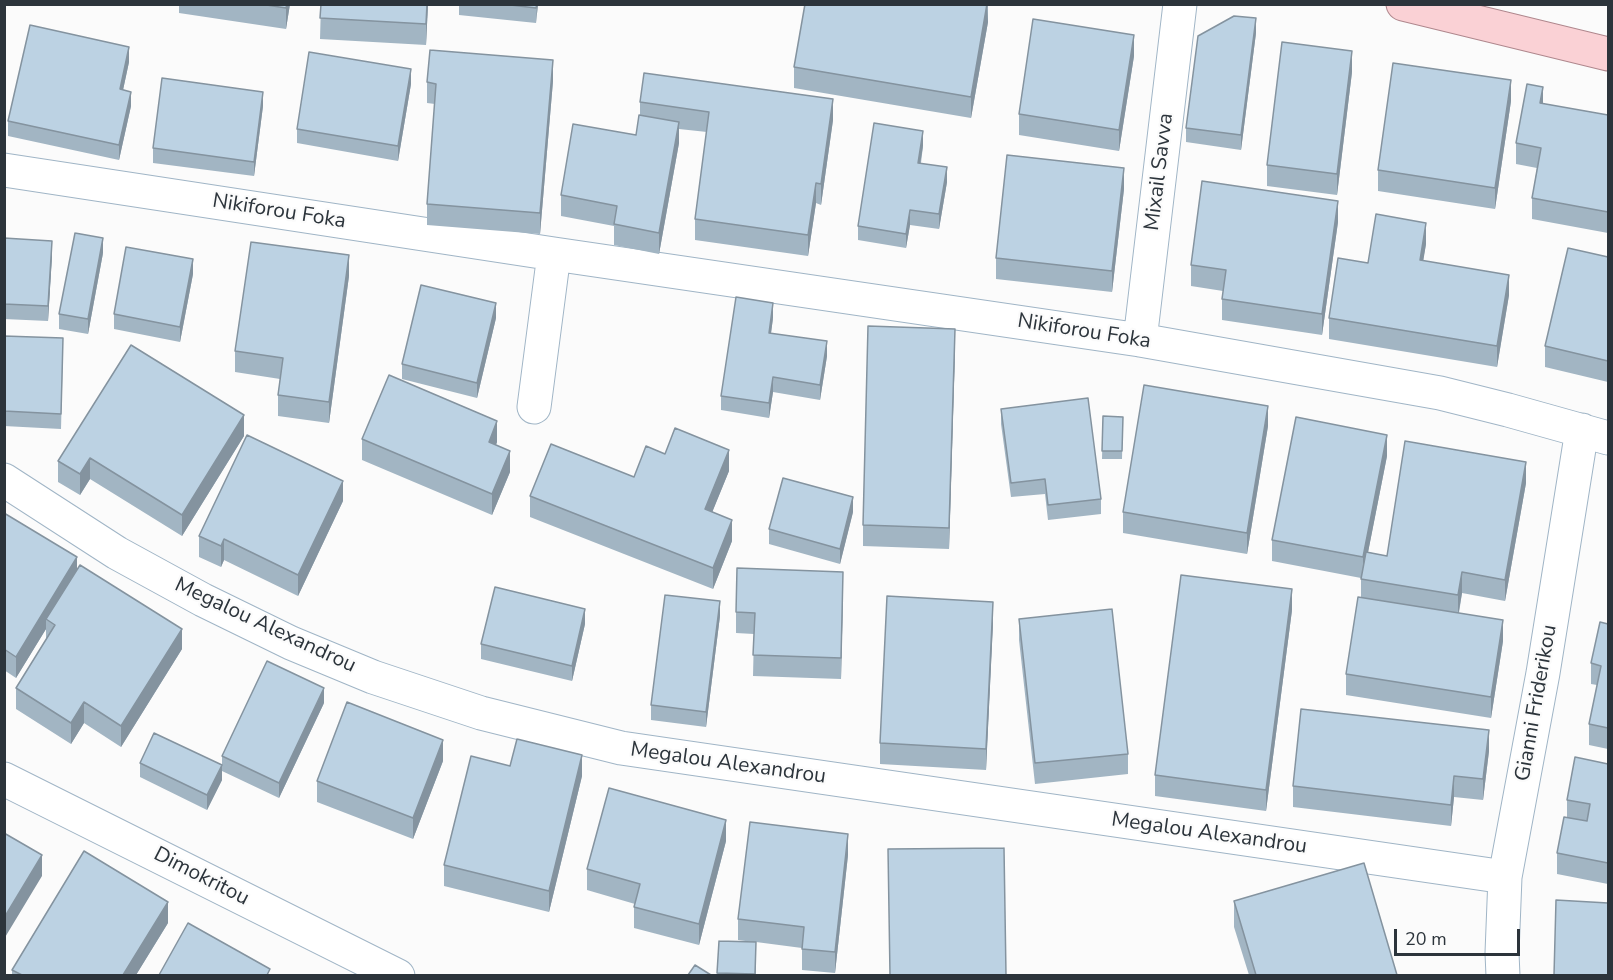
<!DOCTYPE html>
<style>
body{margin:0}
#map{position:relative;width:1613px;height:980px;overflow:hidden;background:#fbfbfb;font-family:"Nunito Sans",sans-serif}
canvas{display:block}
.frame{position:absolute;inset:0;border:6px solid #2c343b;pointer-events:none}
.scale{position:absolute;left:1394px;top:929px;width:126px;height:27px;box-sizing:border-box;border:3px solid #2c343b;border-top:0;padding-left:8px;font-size:18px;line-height:21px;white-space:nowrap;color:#2c343b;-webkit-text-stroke:4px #fbfbfb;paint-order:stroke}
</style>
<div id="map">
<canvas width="1613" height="980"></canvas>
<div class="frame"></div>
<div class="scale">20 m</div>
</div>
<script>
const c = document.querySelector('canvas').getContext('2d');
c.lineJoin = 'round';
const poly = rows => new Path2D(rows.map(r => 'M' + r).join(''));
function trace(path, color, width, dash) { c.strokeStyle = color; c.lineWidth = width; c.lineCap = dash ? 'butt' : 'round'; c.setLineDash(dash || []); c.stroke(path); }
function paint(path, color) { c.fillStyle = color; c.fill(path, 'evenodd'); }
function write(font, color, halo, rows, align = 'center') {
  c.font = font + ' "Nunito Sans",sans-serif'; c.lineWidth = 4.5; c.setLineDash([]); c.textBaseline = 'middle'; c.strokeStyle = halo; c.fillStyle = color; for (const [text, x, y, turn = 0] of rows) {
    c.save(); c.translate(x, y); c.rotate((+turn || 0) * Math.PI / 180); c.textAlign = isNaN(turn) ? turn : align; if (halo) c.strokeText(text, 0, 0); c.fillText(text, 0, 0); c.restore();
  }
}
const minor = poly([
 [4,170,554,254,1140,340,1440,393,1508,410,1608,438],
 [1140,340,1180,4],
 [534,407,554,254],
 [4,480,117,553,203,600,291,643,373,677,481,713,621,748,1505,877],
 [4,779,398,976],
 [1503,976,1502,953,1505,877,1543,673,1582,430]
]);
const major = poly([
 [1403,4,1608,54]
]);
trace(minor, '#a0b5c6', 35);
trace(major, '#af878d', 35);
trace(minor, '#fff', 33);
trace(major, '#fad1d5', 33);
paint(poly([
 [179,4,290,4,286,29,179,13],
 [321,4,428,4,426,45,320,39],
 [459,4,538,4,536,23,459,15],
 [988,4,988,22,971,118,794,88,794,67],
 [1256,33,1241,150,1186,142,1186,128],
 [1134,56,1119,151,1019,135,1019,114],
 [129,62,123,90,131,106,119,160,8,136,8,121],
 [1352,72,1337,195,1267,186,1267,165],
 [553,81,540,234,427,225,427,204,435,104,427,103,427,82],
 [411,84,398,161,297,143,297,129],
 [1511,101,1495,209,1378,191,1378,170],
 [640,102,833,120,821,205,816,203,808,256,695,240,695,219,707,132,679,129,679,143,659,254,614,245,614,226,561,216,561,195,636,135,640,115],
 [1543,104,1608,115,1608,233,1532,219,1532,198,1537,168,1516,164,1516,143],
 [263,106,254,176,153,163,153,148],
 [923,146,921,163,947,182,939,229,910,225,906,248,858,240,858,226],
 [1124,189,1112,292,996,279,996,258],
 [1338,222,1322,335,1222,320,1222,299,1223,291,1191,286,1191,265],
 [4,238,52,256,48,321,4,319],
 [1426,244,1423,260,1509,295,1497,367,1329,339,1329,318,1368,263],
 [103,253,88,334,59,329,59,314],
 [1608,257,1608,382,1545,367,1545,346],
 [193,274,180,342,114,329,114,314],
 [349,276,329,423,278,416,278,395,280,379,235,372,235,351],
 [496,318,477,398,402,379,402,364],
 [773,318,771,333,827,356,820,400,773,392,769,418,721,410,721,396],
 [4,336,63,353,61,429,4,426],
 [955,350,949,549,863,546,863,525],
 [1001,409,1101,499,1101,514,1048,520,1045,494,1011,497,1001,424],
 [1103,416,1123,417,1122,459,1102,459],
 [1268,426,1247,554,1123,533,1123,512],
 [244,436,182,536,90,479,80,495,58,482,58,461],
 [362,439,497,442,496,445,510,472,492,515,362,460],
 [665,454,729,471,712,512,732,541,713,589,530,517,530,496,634,477],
 [1387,456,1368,552,1387,556,1526,483,1505,601,1462,593,1459,613,1503,641,1491,718,1346,695,1346,674,1361,597,1361,578,1272,561,1272,540],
 [343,501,298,596,224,560,221,567,199,557,199,536],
 [853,512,840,564,769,544,769,529],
 [4,513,182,649,121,747,84,723,71,744,16,709,16,688,46,640,46,629,16,678,4,670],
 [843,593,841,679,753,676,754,634,736,633,736,612],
 [1292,610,1266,811,1155,796,1155,775],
 [720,616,706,727,651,720,651,705],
 [1019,619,1128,754,1128,774,1035,784,1019,640],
 [993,623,986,770,880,764,880,743],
 [585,624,572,681,481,659,481,644],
 [1608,624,1608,749,1589,745,1589,724,1597,685,1591,684,1591,663],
 [324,703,279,798,222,771,222,756],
 [1489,751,1483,800,1454,797,1451,826,1293,807,1293,786],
 [443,761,413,839,317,802,317,781],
 [140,763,222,780,207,810,140,777],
 [1608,764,1608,884,1557,874,1557,853,1567,817,1567,800],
 [510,766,582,776,549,912,444,886,444,865],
 [726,841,699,945,634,928,634,907,635,904,587,890,587,869],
 [848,855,835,973,802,970,802,948,756,942,756,975,717,975,719,941,753,942,738,940,738,919],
 [1234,901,1397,975,1249,975,1234,927],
 [168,923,136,975,12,975,12,970]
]), '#a2b5c3');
paint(poly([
 [287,4,290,4,286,29,286,8],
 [427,4,428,4,426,45,426,24],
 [537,4,538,4,536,23],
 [987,4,988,22,971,118,971,97],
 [1256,18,1256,33,1241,150,1241,135],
 [1134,35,1134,56,1119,151,1119,130],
 [129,47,129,62,120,104,120,89],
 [1352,51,1352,72,1337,195,1337,174],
 [553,60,553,81,540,234,540,213],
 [411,69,411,84,398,161,398,146],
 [1511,80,1511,101,1495,209,1495,188],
 [1543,87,1543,108,1540,103],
 [131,92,131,106,119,160,119,145],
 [263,92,263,106,254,176,254,162],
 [833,99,833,120,821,205,821,184],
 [679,122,679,143,659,254,659,233],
 [923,131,923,146,918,177,918,163],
 [947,167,947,182,939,229,939,214],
 [1124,168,1124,189,1112,292,1112,271],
 [816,183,816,203,808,256,808,235],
 [1338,201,1338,222,1322,335,1322,314],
 [910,210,910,225,906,248,906,234],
 [1426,223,1426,244,1420,281,1420,260],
 [103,238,103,253,88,334,88,319],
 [52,241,52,256,48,321,48,306],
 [349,255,349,276,329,423,329,402],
 [193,259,193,274,180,342,180,327],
 [1509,275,1509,295,1497,367,1497,346],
 [496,303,496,318,477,398,477,383],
 [773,303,773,318,769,348,769,333],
 [955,329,955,350,949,549,949,528],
 [827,341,827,356,820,400,820,385],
 [773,377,773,392,769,418,769,403],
 [1268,406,1268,426,1247,554,1247,533],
 [244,415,244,436,182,536,182,515],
 [497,421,497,442,489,462,489,442],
 [1387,435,1387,456,1363,578,1363,557],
 [729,450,729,471,705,530,705,509],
 [510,451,510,472,492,515,492,494],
 [90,458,90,479,80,495,80,474],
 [1526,462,1526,483,1505,601,1505,580],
 [343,481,343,501,298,596,298,575],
 [853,497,853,512,840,564,840,549],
 [732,520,732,541,713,589,713,568],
 [224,539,224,560,221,567,221,546],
 [77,557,77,578,46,619,46,629,16,678,16,657],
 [843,572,843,593,841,679,841,658],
 [1462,572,1462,593,1458,616,1458,595],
 [1292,589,1292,610,1266,811,1266,790],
 [720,601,720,616,706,727,706,712],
 [993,602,993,623,986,770,986,749],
 [585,609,585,624,572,681,572,666],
 [1503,620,1503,641,1491,718,1491,697],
 [182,629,182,649,121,747,121,726],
 [324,688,324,703,279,798,279,783],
 [84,702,84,723,71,744,71,723],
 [1489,730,1489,751,1483,800,1483,779],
 [443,740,443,761,413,839,413,818],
 [582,755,582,776,549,912,549,891],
 [222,765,222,780,207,810,207,795],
 [1454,776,1454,797,1451,826,1451,805],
 [726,820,726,841,699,945,699,924],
 [848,834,848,855,835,973,835,952],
 [42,855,42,876,4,939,4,918],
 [168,902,168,923,136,975,123,975]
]), '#84939f');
const building = poly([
 [260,4,287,4,286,8,260,4],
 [321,4,427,4,426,24,320,18,321,4],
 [502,4,537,4,536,8,502,4],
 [805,4,987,4,971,97,794,67,805,4],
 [1234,16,1256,18,1241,135,1186,128,1198,36,1234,16],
 [1033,19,1134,35,1119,130,1019,114,1033,19],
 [30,25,129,47,120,89,131,92,119,145,8,121,30,25],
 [1282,42,1352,51,1337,174,1267,165,1282,42],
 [430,50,553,60,540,213,427,204,436,84,427,82,430,50],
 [309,52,411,69,398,146,297,129,309,52],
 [1393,63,1511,80,1495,188,1378,170,1393,63],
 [644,73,833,99,821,184,816,183,808,235,695,219,709,112,640,102,644,73],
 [162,78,263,92,254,162,153,148,162,78],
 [1527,84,1543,87,1540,103,1608,115,1608,212,1532,198,1541,148,1516,143,1527,84],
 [639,115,679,122,659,233,614,224,617,206,561,195,573,124,636,135,639,115],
 [874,123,923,131,918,163,947,167,939,214,910,210,906,234,858,226,874,123],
 [1007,155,1124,168,1112,271,996,258,1007,155],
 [1202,181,1338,201,1322,314,1222,299,1226,270,1191,265,1202,181],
 [1376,214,1426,223,1420,260,1509,275,1497,346,1329,318,1338,258,1368,263,1376,214],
 [75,233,103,238,88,319,59,314,75,233],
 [4,238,52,241,48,306,4,304,4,238],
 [251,242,349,255,329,402,278,395,283,358,235,351,251,242],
 [126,247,193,259,180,327,114,314,126,247],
 [1568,248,1608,257,1608,361,1545,346,1568,248],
 [421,285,496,303,477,383,402,364,421,285],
 [736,297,773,303,769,333,827,341,820,385,773,377,769,403,721,396,736,297],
 [868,326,955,329,949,528,863,525,868,326],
 [4,336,63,338,61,414,4,411,4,336],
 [131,345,244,415,182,515,90,458,80,474,58,461,131,345],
 [389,375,497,421,489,442,510,451,492,494,362,439,389,375],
 [1144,385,1268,406,1247,533,1123,512,1144,385],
 [1088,398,1101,499,1048,505,1045,479,1011,483,1001,409,1088,398],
 [1103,416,1123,417,1122,451,1102,451,1103,416],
 [1296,417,1387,435,1363,557,1272,540,1296,417],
 [675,428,729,450,705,509,732,520,713,568,530,496,551,444,634,477,646,446,665,454,675,428],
 [247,435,343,481,298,575,224,539,221,546,199,536,247,435],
 [1405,441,1526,462,1505,580,1462,572,1458,595,1361,579,1366,552,1387,556,1405,441],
 [783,478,853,497,840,549,769,529,783,478],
 [4,513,77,557,16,657,4,649,4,513],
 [80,565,182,629,121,726,84,702,71,723,16,688,55,625,46,619,80,565],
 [737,568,843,572,841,658,753,655,755,613,736,612,737,568],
 [1181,575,1292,589,1266,790,1155,775,1181,575],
 [495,587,585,609,572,666,481,644,495,587],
 [665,595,720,601,706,712,651,705,665,595],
 [887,596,993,602,986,749,880,743,887,596],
 [1358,597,1503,620,1491,697,1346,674,1358,597],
 [1112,609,1128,754,1035,763,1019,619,1112,609],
 [1600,622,1608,624,1608,728,1589,724,1601,666,1591,663,1600,622],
 [267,661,324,688,279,783,222,756,267,661],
 [347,702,443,740,413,818,317,781,347,702],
 [1301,709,1489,730,1483,779,1454,776,1451,805,1293,786,1301,709],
 [154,733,222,765,207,795,140,763,154,733],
 [517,739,582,755,549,891,444,865,471,756,510,766,517,739],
 [1575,757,1608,764,1608,863,1557,853,1564,817,1587,821,1590,804,1567,800,1575,757],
 [609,788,726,820,699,924,634,907,640,884,587,869,609,788],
 [750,822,848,834,835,952,802,949,804,927,738,919,750,822],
 [4,833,42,855,4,918,4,833],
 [1004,848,1006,975,890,975,888,849,1004,848],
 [84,851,168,902,123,975,22,975,12,970,84,851],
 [1364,863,1397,975,1256,975,1234,901,1364,863],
 [1556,900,1608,903,1608,975,1554,975,1556,900],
 [188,923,270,969,267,975,159,975,188,923],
 [719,941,756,942,755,974,717,973,719,941],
 [695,965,711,975,688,975,695,965]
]);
paint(building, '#bcd2e3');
trace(building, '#84939f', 1.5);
write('21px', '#2c343b', '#fbfbfb', [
 ["Mixail Savva",1160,172,-83],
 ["Nikiforou Foka",279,212,9],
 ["Nikiforou Foka",1084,332,9],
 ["Megalou Alexandrou",265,626,25],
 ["Gianni Friderikou",1537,703,-80],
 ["Megalou Alexandrou",728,764,8],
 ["Megalou Alexandrou",1209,834,8],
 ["Dimokritou",201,877,27]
]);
</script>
